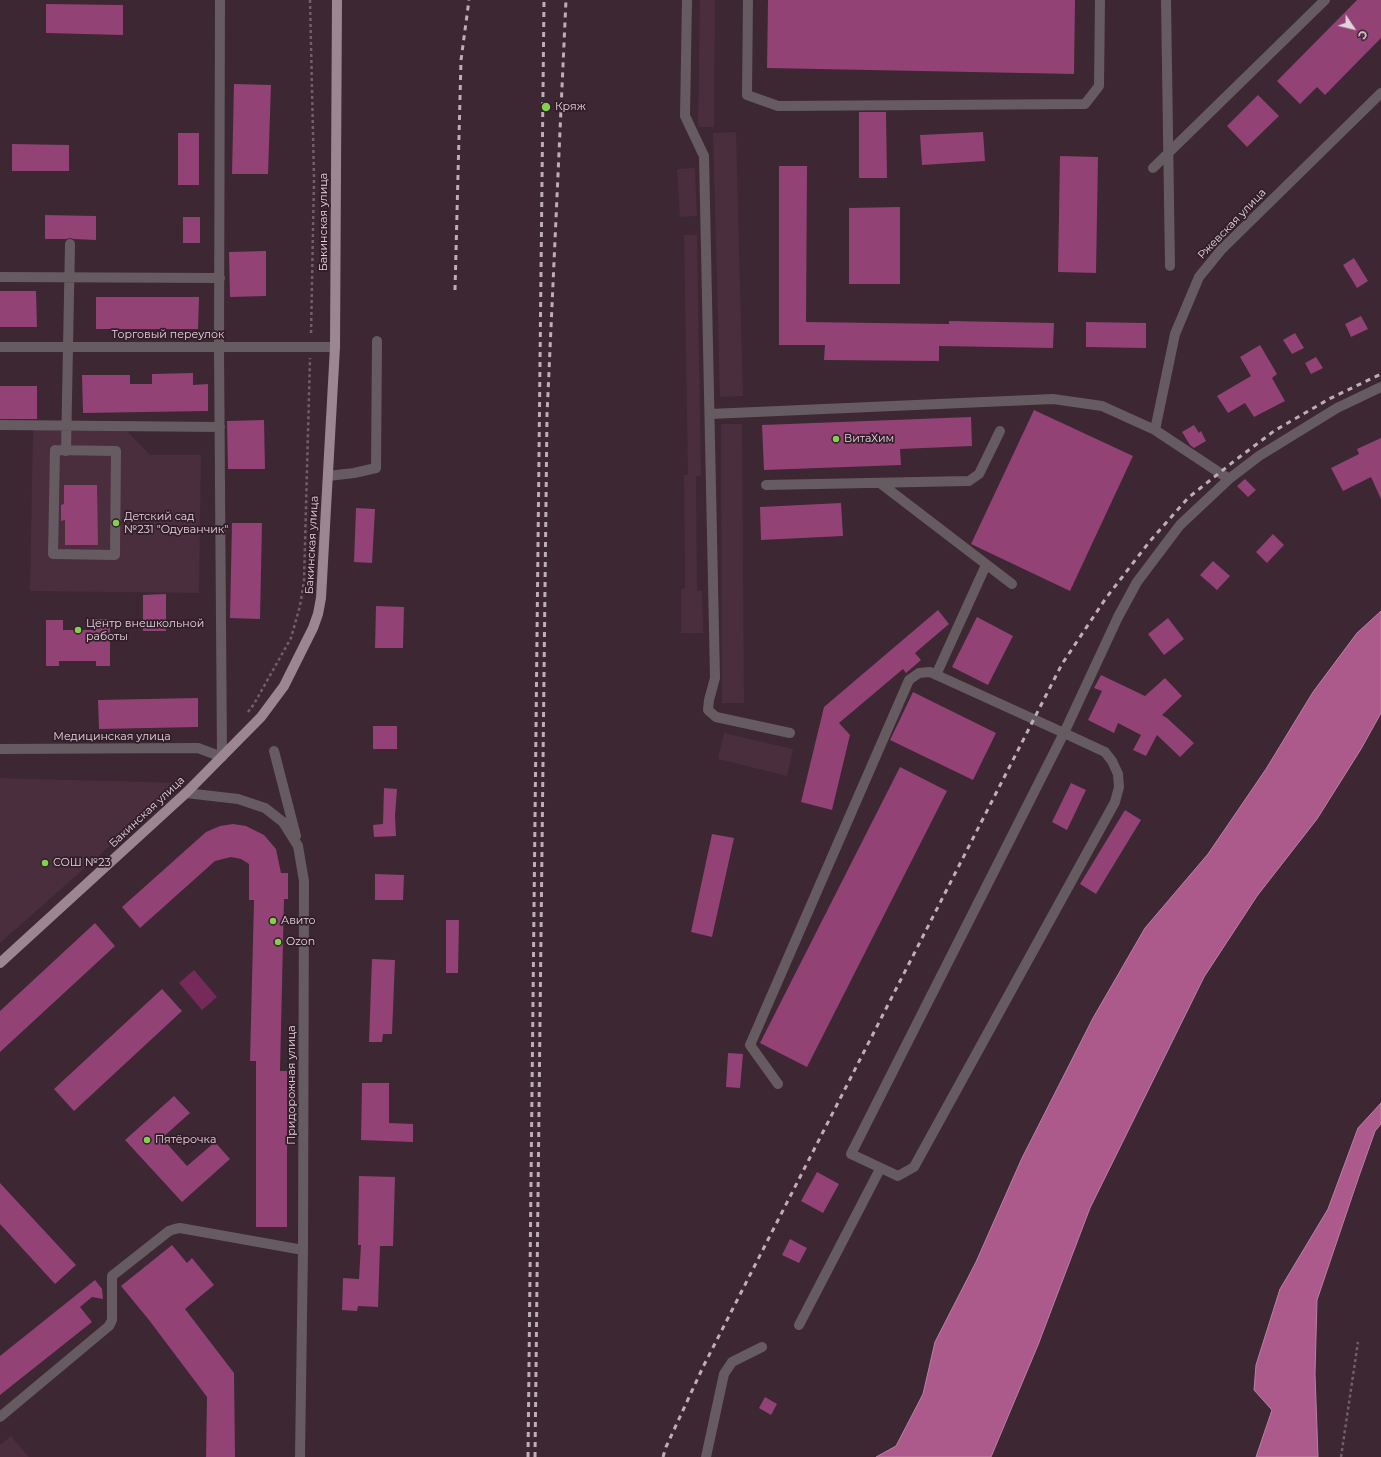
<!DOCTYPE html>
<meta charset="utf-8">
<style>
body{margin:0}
#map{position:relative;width:1381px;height:1457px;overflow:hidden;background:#3c2733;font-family:Montserrat,sans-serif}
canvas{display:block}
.north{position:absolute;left:1333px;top:8px;width:40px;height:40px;-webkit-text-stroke:3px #321d29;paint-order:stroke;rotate:125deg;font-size:11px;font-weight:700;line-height:16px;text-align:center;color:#e3d5dd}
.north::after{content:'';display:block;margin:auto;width:14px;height:18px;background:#e3d5dd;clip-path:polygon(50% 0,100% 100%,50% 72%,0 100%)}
</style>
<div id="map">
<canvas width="1381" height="1457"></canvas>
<div class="north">С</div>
</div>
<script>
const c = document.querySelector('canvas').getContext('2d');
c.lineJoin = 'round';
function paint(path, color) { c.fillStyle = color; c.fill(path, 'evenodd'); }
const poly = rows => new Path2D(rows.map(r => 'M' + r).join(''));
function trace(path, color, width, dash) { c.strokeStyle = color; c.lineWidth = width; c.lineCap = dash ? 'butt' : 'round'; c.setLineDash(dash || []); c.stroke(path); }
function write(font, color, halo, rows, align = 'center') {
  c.font = font + ' Montserrat,sans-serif'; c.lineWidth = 3.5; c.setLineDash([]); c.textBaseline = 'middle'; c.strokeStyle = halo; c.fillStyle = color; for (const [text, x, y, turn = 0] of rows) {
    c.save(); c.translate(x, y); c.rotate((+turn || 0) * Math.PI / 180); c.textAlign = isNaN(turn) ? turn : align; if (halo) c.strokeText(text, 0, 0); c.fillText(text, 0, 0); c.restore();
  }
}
paint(poly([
 [700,0,715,0,714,127,698,127],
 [736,132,743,396,720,397,713,133],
 [695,168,697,216,680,217,677,169],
 [684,235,697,235,701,476,696,476,697,591,702,591,703,633,681,633,681,589,685,588,684,475,688,475],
 [721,424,742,424,744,703,722,703],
 [33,428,125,429,150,455,201,455,199,593,30,591],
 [724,733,793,749,787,776,718,759],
 [0,778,181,783,0,943],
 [11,1436,29,1457,0,1457,0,1445]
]), '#4a2e3e');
paint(poly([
 [194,970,217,997,202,1010,179,983]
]), '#752a5a');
const water = poly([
 [1381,611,1381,713,1361,749,1317,819,1257,896,1204,977,1090,1208,1038,1345,991,1457,876,1457,896,1446,923,1394,935,1342,976,1262,1022,1158,1093,1018,1145,928,1208,854,1266,769,1313,692,1357,633,1381,611],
 [1381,1103,1381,1124,1375,1131,1358,1179,1317,1300,1315,1374,1318,1457,1256,1457,1272,1410,1254,1390,1256,1365,1280,1289,1328,1209,1358,1128,1381,1103]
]);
paint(water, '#ac5a8b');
trace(water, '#bc7fa4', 1);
paint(poly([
 [768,0,1075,0,1074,74,767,68],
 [1357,0,1381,0,1381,38,1325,95,1317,87,1300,104,1277,81],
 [46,4,123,5,123,35,46,33],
 [234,84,271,85,268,174,232,174],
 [1258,95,1279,116,1247,147,1227,126],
 [859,112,886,112,887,178,859,178],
 [983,132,985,161,922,165,920,135],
 [178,133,199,133,199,185,178,185],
 [12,144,69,145,69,171,12,171],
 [1060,156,1098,157,1096,273,1058,272],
 [779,166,807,166,806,322,949,324,949,321,1054,323,1053,348,939,346,939,361,824,360,825,345,779,345],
 [900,207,900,284,849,284,849,208],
 [45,215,96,216,96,240,74,239,70,238,66,239,45,239],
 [183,217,200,217,200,243,183,243],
 [266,251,266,296,230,297,229,252],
 [1354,258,1368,281,1357,288,1343,265],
 [0,291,36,291,37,327,0,327],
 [96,297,199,297,198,329,96,329],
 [1361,316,1368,329,1351,337,1345,324],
 [1086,322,1146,323,1146,348,1086,347],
 [1295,333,1304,348,1292,354,1283,340],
 [1260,345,1277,374,1272,378,1285,401,1254,417,1245,403,1228,413,1217,396,1251,376,1240,357],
 [1316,357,1323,368,1311,374,1305,363],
 [193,373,193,385,208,384,208,411,83,413,82,375,130,375,130,384,152,384,152,374],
 [0,386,37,386,37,419,0,419],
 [1034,410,1133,456,1070,591,971,544],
 [971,417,972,446,900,449,901,465,764,470,762,425],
 [264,420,265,469,228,469,227,421],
 [1194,425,1199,433,1201,431,1206,441,1194,448,1190,445,1182,432],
 [1381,438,1381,499,1371,477,1343,491,1331,468,1359,454,1357,449],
 [1245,479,1256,490,1248,497,1237,486],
 [64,485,97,485,98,545,65,545,65,520,61,521,61,505,64,504],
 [841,503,843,536,761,540,760,507],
 [356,508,375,509,372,563,354,562],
 [232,523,262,523,260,619,230,618],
 [1273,534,1284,545,1267,563,1256,552],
 [1213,561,1230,576,1217,590,1200,575],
 [166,594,166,631,143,631,143,595],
 [376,606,404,607,403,648,375,648],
 [938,610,949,624,915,653,921,660,906,673,903,669,839,723,850,735,832,810,801,802,824,707],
 [977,617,1013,636,988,685,952,667],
 [1168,618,1184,639,1164,655,1148,634],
 [93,619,110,619,110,666,96,666,96,661,59,661,59,666,46,666,46,620,63,620,63,630,93,630],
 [1101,675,1145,696,1165,678,1182,696,1162,715,1167,718,1194,743,1180,757,1157,735,1146,756,1133,750,1141,735,1118,723,1114,733,1088,720,1102,691,1094,688],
 [913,692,996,733,973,780,890,740],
 [198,698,198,727,99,729,98,700],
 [373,726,397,726,397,749,373,749],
 [900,767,947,791,807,1067,760,1043],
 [1071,783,1086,790,1067,830,1052,822],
 [384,788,397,789,395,816,396,836,374,837,373,825,383,824],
 [1125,810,1141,820,1096,894,1080,884],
 [233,824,246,826,264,835,276,849,281,873,288,873,288,899,284,899,280,1071,287,1071,287,1227,256,1227,256,1061,250,1061,254,900,249,900,249,864,241,859,231,857,215,861,140,928,122,907,206,832,220,826],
 [712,834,734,838,712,937,691,932],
 [375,874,404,875,403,900,375,900],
 [446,920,459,920,458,973,446,973],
 [95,923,115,946,0,1052,0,1011],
 [372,959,395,960,392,1034,383,1034,382,1042,369,1042],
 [162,989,182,1011,74,1111,54,1089],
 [728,1053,743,1054,740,1088,726,1087],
 [362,1083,389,1083,389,1123,413,1124,413,1142,361,1140],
 [174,1096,190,1113,162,1138,187,1166,215,1142,230,1159,182,1202,125,1140],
 [817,1172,839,1184,823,1213,801,1201],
 [359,1176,395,1177,393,1246,380,1246,378,1307,358,1306,357,1311,342,1310,343,1278,359,1279,361,1245,358,1245],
 [0,1183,76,1265,55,1284,0,1224],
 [790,1239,807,1248,799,1263,782,1255],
 [172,1245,187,1263,192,1258,214,1285,185,1309,234,1373,235,1457,206,1457,207,1397,149,1320,121,1286],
 [95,1280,102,1289,103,1299,92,1297,80,1307,92,1322,0,1395,0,1356],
 [765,1397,777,1404,771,1415,759,1408]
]), '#924274');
trace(poly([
 [310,0,314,178,311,335],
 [248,712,254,704,291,638,300,606,304,581,310,358],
 [1341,1457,1358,1342]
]), '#725f6a', 2.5, [3, 3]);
trace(poly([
 [687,0,685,116,704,156,715,678,709,700,708,710,716,717,790,733],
 [748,0,747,95,778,106,1085,104,1099,86,1100,0],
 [1166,0,1170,266],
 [1153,168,1325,0],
 [0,277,220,278],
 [0,347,335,347],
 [710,414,1053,399,1102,406,1155,430,1229,479],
 [0,425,220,427],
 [1155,430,1175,334,1199,277,1221,250,1381,93],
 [55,450,116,451,115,555,53,554,55,450],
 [66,451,70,244],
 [328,476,354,473,376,468,377,341],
 [880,483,1012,584],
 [766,485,969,481,979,474,1000,431],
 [936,675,986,565],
 [0,749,198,748,222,757,219,347,220,0],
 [274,751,296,836],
 [186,793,238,799,265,808,283,822,298,846,304,881,303,1250,300,1457],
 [778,1084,750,1045,909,680,919,673,930,672,1064,733,1105,752,1112,761,1118,774,1119,787,1115,802,914,1167,898,1176,851,1154,1064,733,1118,617,1137,582,1180,525,1229,479,1259,456,1337,408,1381,387],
 [799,1325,880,1169],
 [0,1417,109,1326,112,1320,112,1276,169,1231,175,1229,180,1228,303,1250],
 [706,1457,724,1374,732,1362,762,1347]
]), '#665b61', 10);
trace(poly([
 [0,963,186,793,261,717,284,686,313,628,318,614,321,598,335,347,337,0]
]), '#9c8692', 10);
trace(poly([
 [455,290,461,60,469,0],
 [528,1457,544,0],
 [535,1457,547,415,566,0],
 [663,1457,666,1447,703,1367,1062,664,1106,598,1150,541,1188,498,1233,462,1274,431,1329,399,1381,374]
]), '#beaeb7', 3, [5, 5]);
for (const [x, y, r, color] of [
 [546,107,5,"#83d04e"],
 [836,439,4,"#83d04e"],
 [116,523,4,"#83d04e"],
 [78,630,4,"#83d04e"],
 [45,863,4,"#83d04e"],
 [273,921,4,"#83d04e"],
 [278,942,4,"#83d04e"],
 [147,1140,4,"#83d04e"]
]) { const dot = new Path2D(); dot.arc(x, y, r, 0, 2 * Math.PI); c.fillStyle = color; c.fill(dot); trace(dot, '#321d29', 1.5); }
write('11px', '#e3d5dd', '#321d29', [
 ["Кряж",555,107],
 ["ВитаХим",844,439],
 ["Детский сад",124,517],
 ["№231 \"Одуванчик\"",124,530],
 ["Центр внешкольной",86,624],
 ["работы",86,637],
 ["СОШ №23",53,863],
 ["Авито",281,921],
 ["Ozon",286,942],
 ["Пятёрочка",155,1140]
], 'left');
write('11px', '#e3d5dd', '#321d29', [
 ["Бакинская улица",324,222,-90],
 ["Ржевская улица",1232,224,-46],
 ["Торговый переулок",168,335],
 ["Бакинская улица",312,545,-87],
 ["Медицинская улица",112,737],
 ["Бакинская улица",147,812,-43],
 ["Придорожная улица",292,1085,-90]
]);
</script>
